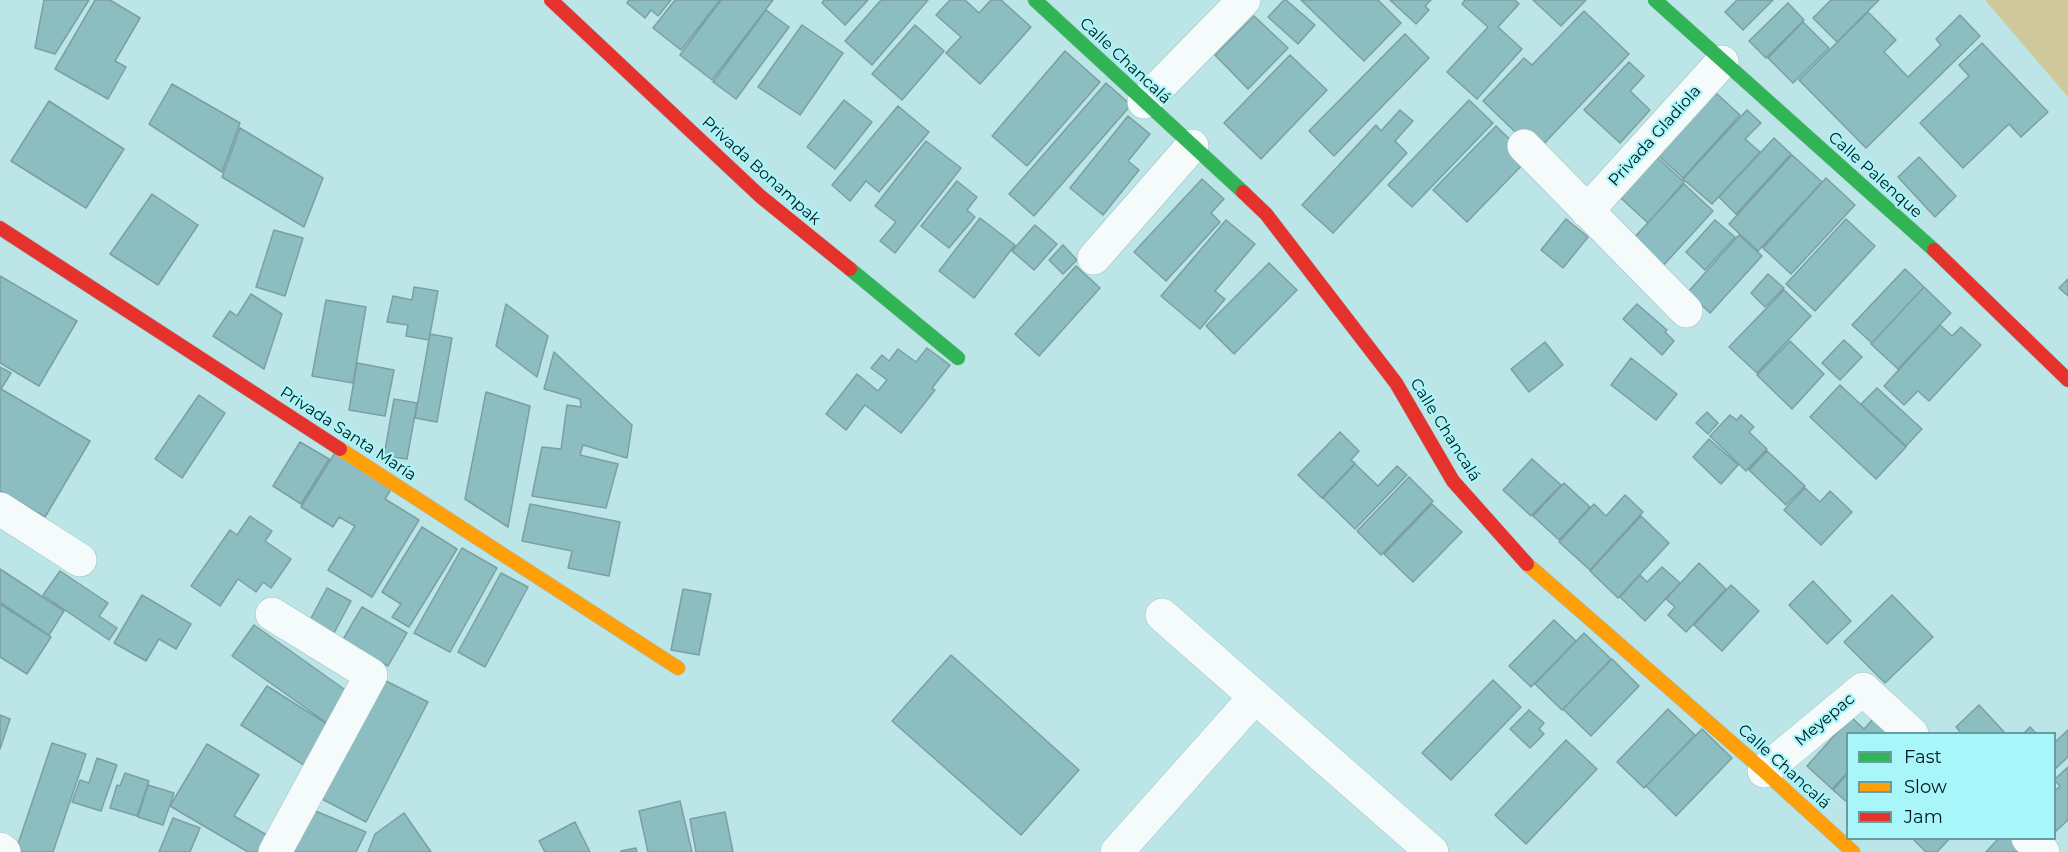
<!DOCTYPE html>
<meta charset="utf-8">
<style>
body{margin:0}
#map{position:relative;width:2068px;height:852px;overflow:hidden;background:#bbe5e7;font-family:Montserrat,sans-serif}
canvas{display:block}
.legend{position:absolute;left:1846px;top:732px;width:210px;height:108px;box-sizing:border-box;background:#a8f6fa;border:2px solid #659da0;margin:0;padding:8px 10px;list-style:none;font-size:18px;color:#011719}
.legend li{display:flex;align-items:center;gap:12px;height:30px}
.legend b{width:30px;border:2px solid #659da0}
</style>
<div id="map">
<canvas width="2068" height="852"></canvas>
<ul class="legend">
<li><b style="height:8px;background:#30b455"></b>Fast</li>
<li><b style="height:8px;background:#ff9f0a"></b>Slow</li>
<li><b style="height:8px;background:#e5322d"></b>Jam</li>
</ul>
</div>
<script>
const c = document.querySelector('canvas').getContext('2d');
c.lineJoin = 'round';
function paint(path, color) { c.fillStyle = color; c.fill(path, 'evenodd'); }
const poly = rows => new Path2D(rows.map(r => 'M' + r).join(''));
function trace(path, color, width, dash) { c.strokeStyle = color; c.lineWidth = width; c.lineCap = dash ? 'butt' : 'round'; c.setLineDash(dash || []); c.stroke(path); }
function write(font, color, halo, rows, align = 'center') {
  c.font = font + ' Montserrat,sans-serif'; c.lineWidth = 4.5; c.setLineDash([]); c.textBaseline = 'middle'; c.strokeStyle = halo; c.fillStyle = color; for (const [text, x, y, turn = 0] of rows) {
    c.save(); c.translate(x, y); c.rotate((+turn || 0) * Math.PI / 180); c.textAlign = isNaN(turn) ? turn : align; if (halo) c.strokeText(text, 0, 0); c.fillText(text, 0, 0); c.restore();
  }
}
paint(poly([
 [1985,0,2068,0,2068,97]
]), '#cfc89b');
const building = poly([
 [44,0,89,0,55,54,35,48,44,0],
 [95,0,110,0,140,18,115,61,126,67,108,99,55,69,95,0],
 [629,0,671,0,658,16,651,10,645,18,627,3,629,0],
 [675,0,720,0,681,50,653,28,675,0],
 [721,0,773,0,712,80,680,55,721,0],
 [824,0,868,0,845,25,822,3,824,0],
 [881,0,928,0,872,65,845,41,881,0],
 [950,0,965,0,979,13,991,0,1001,0,1031,27,980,84,946,53,961,37,936,15,950,0],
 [1284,0,1286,0,1315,25,1298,44,1268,17,1284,0],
 [1301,0,1378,0,1401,23,1364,61,1301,0],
 [1390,0,1431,0,1425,6,1429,10,1416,24,1390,0],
 [1465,0,1515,0,1519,4,1498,27,1522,49,1477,99,1447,72,1488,27,1462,4,1465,0],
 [1533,0,1586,0,1561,26,1533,0],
 [1737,0,1773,0,1743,30,1725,12,1737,0],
 [1831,0,1879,0,1837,42,1813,18,1831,0],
 [1788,3,1804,20,1766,58,1749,41,1788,3],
 [766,10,789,27,736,99,713,82,766,10],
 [1584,11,1629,54,1536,152,1483,101,1524,58,1532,65,1584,11],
 [1868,12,1896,40,1884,52,1908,77,1941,45,1936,39,1960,15,1980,36,1866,148,1799,80,1868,12],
 [1254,16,1288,48,1248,89,1215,55,1254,16],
 [1803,22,1829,48,1793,83,1768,58,1803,22],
 [802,25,843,53,800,115,758,87,802,25],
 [915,25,944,51,902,100,872,74,915,25],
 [1405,34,1429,58,1334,156,1309,131,1405,34],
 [1982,43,2048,112,2021,137,2009,124,1963,168,1920,123,1969,76,1959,65,1982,43],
 [1065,51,1100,82,1027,166,992,136,1065,51],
 [1290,55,1327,90,1261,159,1224,123,1290,55],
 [1629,62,1644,76,1630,91,1650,110,1620,143,1584,110,1629,62],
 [1106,83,1131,105,1034,216,1009,194,1106,83],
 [1705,83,1740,115,1683,178,1648,146,1705,83],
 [172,84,240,123,222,172,149,124,172,84],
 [844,100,872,122,835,169,807,147,844,100],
 [1469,100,1493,123,1412,207,1388,185,1469,100],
 [49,101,124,149,86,208,11,161,49,101],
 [898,106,929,132,879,192,866,181,850,201,832,185,898,106],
 [1400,110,1413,121,1395,141,1407,153,1333,233,1302,205,1376,125,1381,131,1400,110],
 [1747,110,1761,123,1745,139,1760,152,1712,204,1683,179,1747,110],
 [1128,116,1150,134,1128,161,1139,170,1103,215,1070,188,1128,116],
 [1496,126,1529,158,1467,222,1433,190,1496,126],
 [240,128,323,178,304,227,222,177,240,128],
 [1774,138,1791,154,1736,214,1719,197,1774,138],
 [926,141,961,168,895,253,880,241,896,222,875,206,926,141],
 [1648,149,1684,182,1648,223,1611,189,1648,149],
 [1792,155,1822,182,1758,251,1729,224,1792,155],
 [1919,157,1956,196,1935,217,1898,177,1919,157],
 [1826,178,1855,205,1791,274,1763,248,1826,178],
 [1202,179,1224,199,1211,213,1220,222,1166,281,1134,252,1202,179],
 [957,181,977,197,967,210,975,217,949,248,921,226,957,181],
 [1684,184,1713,211,1661,268,1631,241,1684,184],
 [152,194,198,225,158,285,110,254,152,194],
 [980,218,1015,245,974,298,939,271,980,218],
 [1566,219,1588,237,1563,268,1541,250,1566,219],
 [1846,219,1875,246,1815,311,1786,284,1846,219],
 [1226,220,1255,244,1215,291,1225,299,1200,329,1161,296,1226,220],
 [1715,220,1735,237,1705,270,1686,252,1715,220],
 [1035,225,1057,244,1034,270,1012,251,1035,225],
 [274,230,303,238,285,296,256,287,274,230],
 [1739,235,1762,256,1710,313,1688,292,1739,235],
 [1063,245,1077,260,1063,274,1049,260,1063,245],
 [1269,263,1297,290,1234,354,1206,326,1269,263],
 [1076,266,1100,288,1039,356,1015,334,1076,266],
 [1905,269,1924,287,1872,343,1852,325,1905,269],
 [1768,274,1784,288,1765,307,1751,293,1768,274],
 [0,276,77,321,39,386,0,363,0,276],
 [2068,279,2068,296,2059,288,2068,279],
 [414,287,438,291,429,340,406,336,408,325,387,322,393,296,412,300,414,287],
 [1924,287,1951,313,1898,369,1871,344,1924,287],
 [1784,290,1811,316,1757,373,1729,347,1784,290],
 [251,294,282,314,264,369,213,336,230,311,237,316,251,294],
 [326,300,366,307,353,383,312,376,326,300],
 [506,304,548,336,537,377,496,346,506,304],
 [1637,304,1667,330,1665,332,1674,341,1662,355,1623,319,1637,304],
 [1940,325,1952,336,1961,327,1981,345,1929,401,1918,391,1904,405,1884,386,1940,325],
 [430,334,452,338,437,422,415,418,430,334],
 [1844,340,1862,357,1840,380,1822,363,1844,340],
 [1790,341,1824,374,1792,409,1757,375,1790,341],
 [1545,342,1563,365,1529,392,1511,369,1545,342],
 [927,348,950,365,932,388,935,390,901,433,865,405,846,430,826,414,857,374,878,391,887,380,871,368,882,355,889,361,898,349,916,362,927,348],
 [554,352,632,425,627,458,583,445,580,455,618,464,606,508,532,496,542,447,561,449,567,405,581,407,580,399,544,389,554,352],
 [1631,358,1677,394,1656,420,1611,385,1631,358],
 [357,363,394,370,385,416,349,410,357,363],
 [0,367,11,373,1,389,90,441,45,517,0,491,0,367],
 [1840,385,1906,447,1876,479,1810,417,1840,385],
 [1877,388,1922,429,1906,446,1861,404,1877,388],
 [486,392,530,406,508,527,465,499,486,392],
 [199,395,225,413,182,478,155,459,199,395],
 [394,399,417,403,407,459,384,456,394,399],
 [1707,412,1718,423,1708,434,1696,423,1707,412],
 [1730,415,1737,420,1741,415,1754,427,1749,432,1767,449,1746,471,1710,436,1730,415],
 [1340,432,1359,451,1351,460,1355,463,1322,498,1298,475,1340,432],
 [1709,439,1738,465,1721,484,1693,457,1709,439],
 [300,442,329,459,301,504,273,486,300,442],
 [336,451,393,486,385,499,419,520,372,597,328,570,355,526,339,517,333,527,301,507,336,451],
 [1767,451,1805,486,1786,505,1749,470,1767,451],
 [1532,459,1561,485,1531,516,1503,490,1532,459],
 [1355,464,1378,486,1397,466,1407,475,1355,529,1323,498,1355,464],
 [1409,477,1433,501,1381,555,1357,531,1409,477],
 [1564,483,1590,507,1559,540,1533,516,1564,483],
 [1805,488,1820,502,1830,491,1852,512,1821,545,1784,510,1805,488],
 [1625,495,1643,512,1590,570,1559,542,1594,504,1606,516,1625,495],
 [530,504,620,522,609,576,568,568,572,551,522,541,530,504],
 [1432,504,1462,532,1413,582,1384,554,1432,504],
 [250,516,272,531,265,541,291,559,271,588,263,582,256,592,238,579,220,606,191,586,230,530,237,535,250,516],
 [1641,516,1669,543,1618,598,1590,571,1641,516],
 [422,527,457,549,409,627,392,617,401,604,382,592,422,527],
 [462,548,497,568,450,652,414,633,462,548],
 [1699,563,1726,589,1686,632,1668,615,1675,607,1666,599,1699,563],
 [1662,567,1680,583,1645,621,1620,597,1640,575,1647,582,1662,567],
 [0,569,64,611,49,635,0,602,0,569],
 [60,571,108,603,99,616,117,628,109,640,43,595,60,571],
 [501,573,528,587,485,667,458,652,501,573],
 [1813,581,1851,621,1827,644,1789,605,1813,581],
 [1731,585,1759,611,1722,651,1694,625,1731,585],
 [327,588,351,601,334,633,310,620,327,588],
 [683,589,711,594,699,655,671,650,683,589],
 [142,595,191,624,176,649,159,639,146,661,114,643,142,595],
 [1892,595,1933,637,1885,683,1844,642,1892,595],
 [0,604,51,637,27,674,0,657,0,604],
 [362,607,407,633,388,666,342,641,362,607],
 [1554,620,1576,641,1531,687,1509,666,1554,620],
 [254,625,351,694,330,725,232,656,254,625],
 [1584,633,1611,659,1562,710,1535,684,1584,633],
 [951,655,1079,770,1021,835,892,721,951,655],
 [1612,659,1639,686,1591,736,1563,709,1612,659],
 [384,680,428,702,366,822,322,799,384,680],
 [1493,680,1521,707,1451,780,1422,753,1493,680],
 [267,686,332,727,307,767,241,725,267,686],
 [1979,705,2006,734,1962,734,1956,727,1979,705],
 [1668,709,1695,735,1644,788,1617,762,1668,709],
 [1529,710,1544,723,1539,729,1544,734,1530,748,1510,729,1529,710],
 [0,715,10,719,0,749,0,715],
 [1851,717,1864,729,1873,719,1886,731,1883,734,1848,734,1848,772,1832,789,1807,766,1851,717],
 [2030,727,2037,734,2023,734,2030,727],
 [1702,729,1732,758,1676,816,1646,786,1702,729],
 [2068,730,2068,757,2054,770,2054,743,2068,730],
 [1566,740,1597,769,1526,844,1495,815,1566,740],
 [52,743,86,754,53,852,22,852,16,850,52,743],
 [207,744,259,775,234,816,277,841,271,852,248,852,170,806,207,744],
 [97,758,117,765,101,811,72,802,80,780,89,783,97,758],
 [2068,767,2068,820,2054,833,2054,792,2060,786,2054,780,2068,767],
 [125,773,149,781,137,816,110,808,117,785,120,786,125,773],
 [1848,773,1848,803,1833,790,1848,773],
 [148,785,174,793,163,825,138,817,148,785],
 [680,801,692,852,648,852,639,811,680,801],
 [313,810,366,832,356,852,291,852,313,810],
 [725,812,733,852,696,852,690,819,725,812],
 [404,813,431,852,368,852,375,834,404,813],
 [173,818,200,828,190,852,159,852,173,818],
 [575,822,590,852,545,852,539,841,575,822],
 [1912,838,1950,838,1937,852,1926,852,1912,838],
 [1999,838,2016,838,2030,852,1986,852,1999,838],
 [636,848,637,852,621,852,621,851,636,848]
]);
paint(building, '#8cbdc0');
trace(building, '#7c9fa1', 1.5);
const street = poly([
 [1144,102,1244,0],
 [1524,146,1686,311],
 [1587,211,1722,62],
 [1094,258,1192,146],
 [0,509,80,560],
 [272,614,371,675,275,852],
 [1162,615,1432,852],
 [1764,771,1863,689,1912,734],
 [2028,838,2043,852],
 [0,849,4,852],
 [1117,852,1255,697]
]);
const fast = poly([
 [1035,0,1243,192],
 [1655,0,1934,250],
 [850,269,958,358]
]);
const slow = poly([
 [340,449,678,668],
 [1527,564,1764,771,1853,852]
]);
const jam = poly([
 [551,0,760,196,850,269],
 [1243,192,1266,214,1396,383,1453,481,1527,564],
 [0,228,340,449],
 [1934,250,2068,380]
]);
trace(street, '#9fc0c2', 34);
trace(fast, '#9fc0c2', 15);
trace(slow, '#9fc0c2', 15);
trace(jam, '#9fc0c2', 15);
trace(street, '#f5fbfb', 33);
trace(fast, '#30b455', 14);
trace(slow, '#ff9f0a', 14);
trace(jam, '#e5322d', 14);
write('16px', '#011719', '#a8f6fa', [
 ["Calle Chancalá",1125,61,43],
 ["Privada Gladiola",1655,136,-48],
 ["Privada Bonampak",761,171,42],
 ["Calle Palenque",1875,175,42],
 ["Calle Chancalá",1445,430,58],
 ["Privada Santa María",348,434,33],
 ["Meyepac",1825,720,-40],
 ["Calle Chancalá",1784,767,42]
]);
</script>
